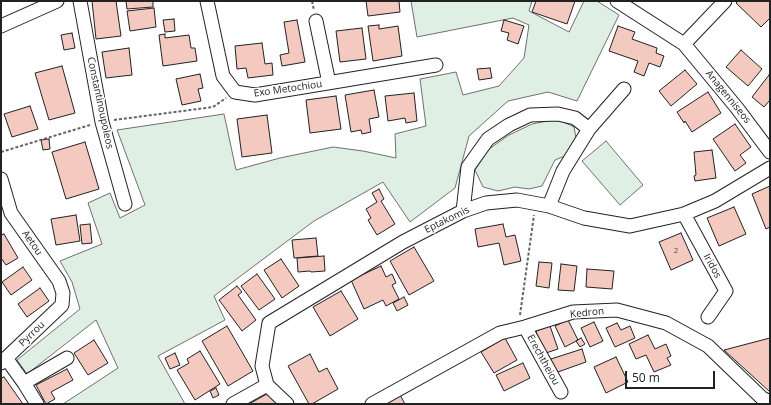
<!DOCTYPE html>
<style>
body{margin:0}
#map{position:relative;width:771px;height:405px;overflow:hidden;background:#fff;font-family:"Open Sans",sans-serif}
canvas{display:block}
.frame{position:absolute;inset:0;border:2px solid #222;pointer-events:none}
.scale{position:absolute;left:625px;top:371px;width:90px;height:18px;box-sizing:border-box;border:2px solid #222;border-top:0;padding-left:5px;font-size:12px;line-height:14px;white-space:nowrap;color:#222;-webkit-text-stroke:3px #fff;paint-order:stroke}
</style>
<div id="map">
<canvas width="771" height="405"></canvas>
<div class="frame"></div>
<div class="scale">50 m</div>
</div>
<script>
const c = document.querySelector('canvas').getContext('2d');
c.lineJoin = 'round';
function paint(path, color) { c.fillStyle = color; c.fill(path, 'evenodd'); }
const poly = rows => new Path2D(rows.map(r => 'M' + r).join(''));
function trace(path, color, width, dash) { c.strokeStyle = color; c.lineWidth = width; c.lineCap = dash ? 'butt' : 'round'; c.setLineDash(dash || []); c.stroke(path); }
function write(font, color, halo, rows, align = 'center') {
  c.font = font + ' "Open Sans",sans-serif'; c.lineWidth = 3; c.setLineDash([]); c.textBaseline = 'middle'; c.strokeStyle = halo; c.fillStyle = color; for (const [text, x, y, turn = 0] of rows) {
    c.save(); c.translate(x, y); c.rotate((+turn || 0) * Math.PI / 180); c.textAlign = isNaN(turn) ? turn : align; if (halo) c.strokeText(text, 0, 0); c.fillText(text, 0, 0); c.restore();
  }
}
const green = poly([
 [411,1,532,1,529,11,569,32,584,1,597,1,619,15,577,101,548,92,508,101,469,136,455,188,410,222,383,182,314,221,214,296,225,320,158,356,185,404,63,404,118,368,96,320,27,374,17,360,80,309,72,282,60,261,102,244,88,203,110,193,120,218,145,205,117,130,224,114,236,170,280,158,333,147,363,151,396,158,395,134,426,126,420,79,456,72,463,95,499,86,524,58,529,25,513,18,417,37,411,1],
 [557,119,574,127,576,138,567,155,555,160,542,186,529,189,515,187,498,191,483,187,475,170,489,149,509,135,532,124,557,119],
 [606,141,643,185,620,205,582,161,606,141]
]);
paint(green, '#e0efe3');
trace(green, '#6f6f6f', 1);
const building = poly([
 [92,1,116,1,121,36,96,39,92,1],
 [126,1,153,1,153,7,127,9,126,1],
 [366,1,399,1,400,12,368,16,366,1],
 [536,1,575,1,567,24,532,12,536,1],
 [738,1,770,1,770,18,761,27,736,3,738,1],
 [154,8,156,27,130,31,127,11,154,8],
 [174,19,175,31,165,32,163,20,174,19],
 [297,20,305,62,282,66,280,55,289,53,284,22,297,20],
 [504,20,524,26,518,44,507,40,509,33,501,31,504,20],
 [379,25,379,29,398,26,402,56,373,61,368,26,379,25],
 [618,26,635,32,632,39,657,48,656,53,664,56,660,67,649,63,644,76,634,72,638,61,609,51,618,26],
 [362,28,366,59,340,62,336,31,362,28],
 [72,33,75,48,64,50,61,35,72,33],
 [165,34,165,38,189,35,191,48,195,48,197,61,163,66,159,35,165,34],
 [262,43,265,64,272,63,273,75,248,78,246,68,237,69,235,46,262,43],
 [129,48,132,75,106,78,102,52,129,48],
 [741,50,762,69,748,86,726,67,741,50],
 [62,66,75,113,49,120,35,73,62,66],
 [490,68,492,78,479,80,477,69,490,68],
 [685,70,697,84,671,106,659,91,685,70],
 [200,74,203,88,198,89,201,101,182,105,176,79,200,74],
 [769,75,770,76,770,100,764,107,752,97,769,75],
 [374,90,379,117,369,119,371,132,362,134,361,130,351,132,345,95,374,90],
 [708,92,721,113,692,132,685,121,684,123,677,112,708,92],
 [414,93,417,121,406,123,405,118,388,121,385,96,414,93],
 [336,96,341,129,310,133,306,100,336,96],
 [30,106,38,129,12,137,4,114,30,106],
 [267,115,272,153,242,157,237,119,267,115],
 [735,124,751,147,740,155,746,163,735,171,713,139,735,124],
 [49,139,50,149,43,150,41,140,49,139],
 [85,142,99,189,66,199,52,152,85,142],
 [712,150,716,178,695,181,694,176,696,175,694,152,712,150],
 [770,186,770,227,766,229,752,194,770,186],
 [379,189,384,199,381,201,395,224,377,235,368,220,371,218,366,209,377,202,372,193,379,189],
 [734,207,746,234,719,246,707,218,734,207],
 [76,215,80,241,56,245,51,219,76,215],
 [90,224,92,243,82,244,80,225,90,224],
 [503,224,506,237,515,235,521,261,504,265,499,243,478,247,475,229,503,224],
 [681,233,693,260,671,270,659,242,681,233],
 [4,234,18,258,6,265,1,258,1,235,4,234],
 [316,238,318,256,294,258,292,240,316,238],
 [414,247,434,281,409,295,390,261,414,247],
 [324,256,325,271,311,272,310,271,298,272,297,258,324,256],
 [281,259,299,286,282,298,264,270,281,259],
 [539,262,552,263,549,288,536,286,539,262],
 [561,264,577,266,574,291,558,290,561,264],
 [381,266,386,277,392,274,396,283,392,285,399,299,386,306,383,300,364,309,351,280,381,266],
 [23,267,32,280,11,295,2,282,23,267],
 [587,269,614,271,612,289,586,287,587,269],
 [257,274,275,299,259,310,241,286,257,274],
 [237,286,242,292,238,295,256,320,242,331,219,300,237,286],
 [40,288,49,301,27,317,18,304,40,288],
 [341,291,358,319,330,336,313,307,341,291],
 [404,297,408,305,397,311,393,303,404,297],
 [568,320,578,340,565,347,555,326,568,320],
 [594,322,603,341,590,347,581,328,594,322],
 [617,323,621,330,630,326,635,338,615,347,606,328,617,323],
 [227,326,253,371,228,386,202,341,227,326],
 [550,326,558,349,543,354,536,331,550,326],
 [648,335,655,349,666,344,671,356,667,358,671,365,654,372,646,355,636,359,629,344,648,335],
 [505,338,517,360,494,373,481,352,505,338],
 [581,338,585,344,580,347,576,341,581,338],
 [770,338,770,392,724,350,770,338],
 [94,340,108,363,88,375,74,353,94,340],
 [582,349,586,362,555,373,551,359,582,349],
 [200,351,220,384,195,400,177,370,189,363,187,359,200,351],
 [175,353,180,365,170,369,165,358,175,353],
 [310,354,319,372,327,368,338,389,312,404,309,404,288,366,310,354],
 [616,357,628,382,606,393,594,367,616,357],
 [523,363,530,378,504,391,496,375,523,363],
 [67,369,73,380,51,392,55,399,46,404,36,385,67,369],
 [4,377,23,404,1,404,1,378,4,377],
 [216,388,219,395,213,398,210,391,216,388],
 [274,390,282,404,249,404,274,390],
 [399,393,405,404,385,404,384,402,399,393]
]);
paint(building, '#f3c9c0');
trace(building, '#222', 1);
const minor = poly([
 [80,1,102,122,125,204],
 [207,1,223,76,235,92,255,95,436,65],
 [617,1,684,44,737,108,770,152],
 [316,21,329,83],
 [1,26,57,1],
 [684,44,725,1],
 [1,179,11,213,59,281,63,293,62,305,1,363],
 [549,206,563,171,589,129,624,89],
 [463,211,468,167,488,139,509,125,530,115,558,114,575,118,589,129],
 [684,214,726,291,708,317],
 [525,327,561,392],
 [6,358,24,383,67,358],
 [24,383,37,404],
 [233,404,267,385],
 [287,404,267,385,262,366,269,323,403,242,463,211,486,203,517,200,549,206,584,218,630,226,684,214,715,201,770,168],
 [372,404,500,333,525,327,573,312,617,310,666,323,708,346,762,398,770,402]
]);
trace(minor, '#222', 15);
trace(poly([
 [312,1,314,10],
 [114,120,213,107,226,98],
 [1,152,90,125],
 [520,315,534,215]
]), '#646464', 2, [3, 2]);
trace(minor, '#fff', 13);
write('8px', '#564c4a', null, [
 ["2",676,251]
]);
write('10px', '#222', '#fff', [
 ["Exo Metochiou",288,89,-8],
 ["Anagenniseos",728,97,51],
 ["Constantinoupoleos",100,103,78],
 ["Eptakomis",447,220,-26],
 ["Aetou",32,243,55],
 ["Iridos",712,266,61],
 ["Kedron",587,313,-6],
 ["Pyrrou",32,334,-44],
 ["Erechtheiou",543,360,61]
]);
</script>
